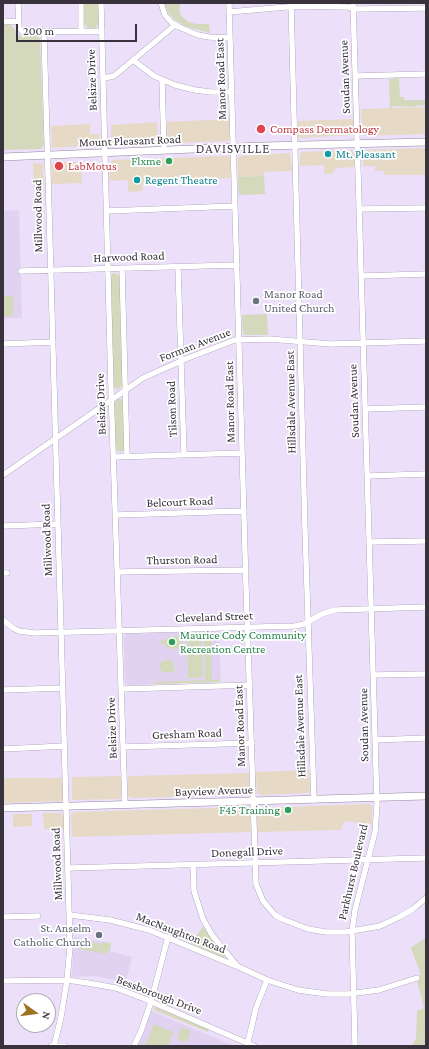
<!DOCTYPE html>
<style>
body{margin:0}
#map{position:relative;width:429px;height:1049px;overflow:hidden;background:#ecdff9;font-family:"Crimson Pro",serif}
canvas{display:block}
.frame{position:absolute;inset:0;border:4px solid #37323c;pointer-events:none}
.north{position:absolute;left:16px;top:993px;width:40px;height:40px;box-sizing:border-box;background:#fff;border:1px solid #afadb1;border-radius:50%;rotate:104deg;font-size:11px;font-weight:700;line-height:16px;text-align:center;color:#37323c}
.north::after{content:'';display:block;margin:auto;width:14px;height:18px;background:#9d7321;clip-path:polygon(50% 0,100% 100%,50% 72%,0 100%)}
.scale{position:absolute;left:16px;top:24px;width:121px;height:18px;box-sizing:border-box;border:2px solid #37323c;border-top:0;padding-left:5px;font-size:12px;line-height:14px;white-space:nowrap;color:#37323c;-webkit-text-stroke:3px #fff;paint-order:stroke}
</style>
<div id="map">
<canvas width="429" height="1049"></canvas>
<div class="frame"></div>
<div class="north">N</div>
<div class="scale">200 m</div>
</div>
<script>
const c = document.querySelector('canvas').getContext('2d');
c.lineJoin = 'round';
function paint(path, color) { c.fillStyle = color; c.fill(path, 'evenodd'); }
const poly = rows => new Path2D(rows.map(r => 'M' + r).join(''));
function trace(path, color, width, dash) { c.strokeStyle = color; c.lineWidth = width; c.lineCap = dash ? 'butt' : 'round'; c.setLineDash(dash || []); c.stroke(path); }
function write(font, color, halo, rows, align = 'center') {
  c.font = font + ' "Crimson Pro",serif'; c.lineWidth = 3.5; c.setLineDash([]); c.textBaseline = 'middle'; c.strokeStyle = halo; c.fillStyle = color; for (const [text, x, y, turn = 0] of rows) {
    c.save(); c.translate(x, y); c.rotate((+turn || 0) * Math.PI / 180); c.textAlign = isNaN(turn) ? turn : align; if (halo) c.strokeText(text, 0, 0); c.fillText(text, 0, 0); c.restore();
  }
}
paint(poly([
 [426,107,426,134,365,136,362,133,361,109],
 [229,119,230,138,228,141,170,143,168,141,167,122],
 [354,119,354,131,351,135,300,138,298,136,298,121],
 [157,122,158,143,111,145,111,125],
 [90,124,90,134,99,134,100,145,52,148,51,126],
 [426,148,426,175,384,175,384,171,375,171,375,166,363,166,363,151,364,150],
 [352,150,354,153,355,167,336,168,332,174,324,174,324,165,300,166,300,154,302,152],
 [290,153,292,171,264,172,264,176,238,177,238,158,239,156],
 [228,156,230,157,231,178,143,182,142,191,128,192,128,180,110,181,110,163,113,160],
 [54,162,81,162,82,183,52,184,51,164],
 [33,163,43,164,44,185,34,185],
 [309,770,310,790,308,793,261,795,257,793,256,772],
 [249,773,249,793,247,795,132,798,128,796,128,776],
 [121,776,121,796,120,799,72,800,72,777],
 [3,778,62,778,63,800,61,801,3,803],
 [370,804,372,807,372,824,344,821,341,830,257,832,257,808],
 [247,807,250,810,251,832,72,837,71,814,74,812],
 [43,813,61,813,64,817,64,828,44,829],
 [13,814,32,814,32,826,13,827]
]), '#e6dac6');
paint(poly([
 [19,210,22,318,3,319,3,211],
 [219,631,221,682,128,685,125,683,124,638,126,634],
 [74,937,111,943,110,951,132,957,125,984,111,979,95,976,73,977,72,974],
 [151,1011,152,1011,234,1046,137,1046]
]), '#e2d2f1');
paint(poly([
 [83,3,99,3,99,23,95,28,88,28,84,24],
 [164,3,181,3,179,8,181,16,189,22,196,24,209,24,210,33,185,26,175,20,168,12],
 [3,24,11,25,20,36,38,36,40,39,44,145,40,149,3,150],
 [399,78,400,97,404,97,404,100,426,100,426,105,415,106,414,107,394,106,390,109,389,79],
 [264,176,265,194,239,195,238,177],
 [115,273,120,276,123,385,118,389,114,388,113,380,111,277,112,274],
 [3,296,13,296,13,316,3,317],
 [267,314,268,335,244,335,243,332,242,315],
 [117,399,121,399,123,403,124,447,124,450,121,452,115,450,114,405],
 [190,632,212,633,212,634,211,635,212,680,220,680,221,682,154,684,154,682,205,680,204,638,203,637,189,638,188,635],
 [183,636,183,646,181,646,181,648,168,649,165,644,161,645,161,640,168,639,168,637],
 [202,639,203,678,188,678,187,640],
 [170,660,173,661,175,672,163,672,160,669,160,664,162,661],
 [203,927,225,955,224,958,190,943],
 [426,937,426,1046,412,1046,416,1038,417,1011,424,1008,417,980,420,979,420,972,411,948],
 [80,940,103,944,103,942,111,943,110,951,108,951,106,954,79,949,78,947,79,941],
 [155,1007,208,1029,208,1032,154,1010],
 [154,1024,173,1032,168,1046,145,1046],
 [181,1027,191,1031,187,1041,183,1042,177,1039]
]), '#d5d9bc');
const minor = poly([
 [18,3,19,28,23,32,102,31],
 [81,3,81,31],
 [101,3,111,389,125,805],
 [161,3,165,15,172,23,179,27,198,35,209,37,230,38],
 [229,3,246,586,256,884,263,901,275,915,282,919,308,929,326,932,346,932,380,926,399,917,413,909,426,898],
 [291,3,305,530,314,800],
 [353,3,377,804,375,832,355,910,352,931,355,1046],
 [229,12,298,6,348,7,358,9,426,8],
 [3,21,18,22],
 [44,33,70,947,67,980,61,1017,54,1046],
 [133,60,154,76,175,85,195,90,211,92,232,92],
 [356,76,426,74],
 [104,78,114,76,175,25],
 [162,80,164,150],
 [360,209,426,208],
 [107,211,235,206],
 [178,267,184,454],
 [122,268,127,456],
 [21,271,237,265],
 [362,276,426,274],
 [3,344,53,342],
 [366,409,426,407],
 [114,457,242,453],
 [3,475,143,378,188,358,235,340,269,339,331,344,426,341],
 [368,476,426,474],
 [116,515,244,511],
 [3,526,58,524],
 [369,542,426,541],
 [118,572,246,570],
 [3,573,7,573],
 [3,620,13,628,19,631,35,633,295,626,304,624,322,614,335,610,426,607],
 [373,675,426,674],
 [122,689,250,685],
 [3,690,63,688],
 [375,740,426,738],
 [123,747,252,743],
 [3,749,65,746],
 [193,865,194,891,203,919,212,935,237,966,267,980,298,990,327,994,348,994,379,990,417,978],
 [69,868,426,858],
 [70,915,110,920,149,930,236,966],
 [3,917,38,916],
 [3,981,67,980,88,983,116,988,145,999,254,1046],
 [51,1046,65,1046],
 [134,1046,141,1031,151,1002,168,937],
 [247,1046,256,1008,267,980]
]);
const major = poly([
 [3,157,264,146,426,142],
 [3,808,426,796]
]);
trace(minor, '#93889f', 6);
trace(major, '#93889f', 8);
trace(minor, '#fff', 5.5);
trace(major, '#fff', 7);
for (const [x, y, r, color] of [
 [261,129,5,"#e0444e"],
 [328,154,4,"#0f9aa8"],
 [169,161,4,"#2e9e5b"],
 [59,166,5,"#e0444e"],
 [137,180,4,"#0f9aa8"],
 [256,301,4,"#6b7280"],
 [172,642,4,"#2e9e5b"],
 [288,810,4,"#2e9e5b"],
 [99,935,4,"#6b7280"]
]) { const dot = new Path2D(); dot.arc(x, y, r, 0, 2 * Math.PI); c.fillStyle = color; c.fill(dot); trace(dot, '#fff', 1.5); }
write('12px', '#37323c', '#fff', [
 ["Soudan Avenue",345,77,-92],
 ["Manor Road East",221,79,-92],
 ["Belsize Drive",92,80,-92],
 ["Mount Pleasant Road",130,141,-2],
 ["Millwood Road",38,216,-91],
 ["Harwood Road",129,257,-2],
 ["Forman Avenue",195,345,-21],
 ["Soudan Avenue",354,401,-92],
 ["Manor Road East",230,402,-91],
 ["Hillsdale Avenue East",291,402,-91],
 ["Belsize Drive",101,404,-92],
 ["Tilson Road",172,409,-92],
 ["Belcourt Road",180,502,-2],
 ["Millwood Road",47,540,-92],
 ["Thurston Road",182,560,-1],
 ["Cleveland Street",214,617,-2],
 ["Soudan Avenue",364,725,-91],
 ["Manor Road East",240,726,-92],
 ["Hillsdale Avenue East",300,726,-92],
 ["Belsize Drive",112,728,-92],
 ["Gresham Road",187,734,-2],
 ["Bayview Avenue",214,791,-2],
 ["Donegall Drive",247,852,-2],
 ["Millwood Road",57,864,-92],
 ["Parkhurst Boulevard",353,872,-77],
 ["MacNaughton Road",181,933,21],
 ["Bessborough Drive",159,995,21]
]);
write('12px', '#be3a42', '#fff', [
 ["Compass Dermatology",270,129],
 ["LabMotus",68,166]
], 'left');
write('12px', '#0d838f', '#fff', [
 ["Mt. Pleasant",336,154],
 ["Regent Theatre",145,180]
], 'left');
write('12px', '#27864d', '#fff', [
 ["Flxme",161,161],
 ["Maurice Cody Community",180,635,"left"],
 ["Recreation Centre",180,649,"left"],
 ["F45 Training",280,810]
], 'right');
write('12px', '#5b616d', '#fff', [
 ["Manor Road",264,294],
 ["United Church",264,308],
 ["St. Anselm",91,928,"right"],
 ["Catholic Church",91,942,"right"]
], 'left');
c.letterSpacing = '1px';
write('13px', '#43394d', '#fff', [
 ["DAVISVILLE",233,149]
]);
c.letterSpacing = '0px';
</script>
